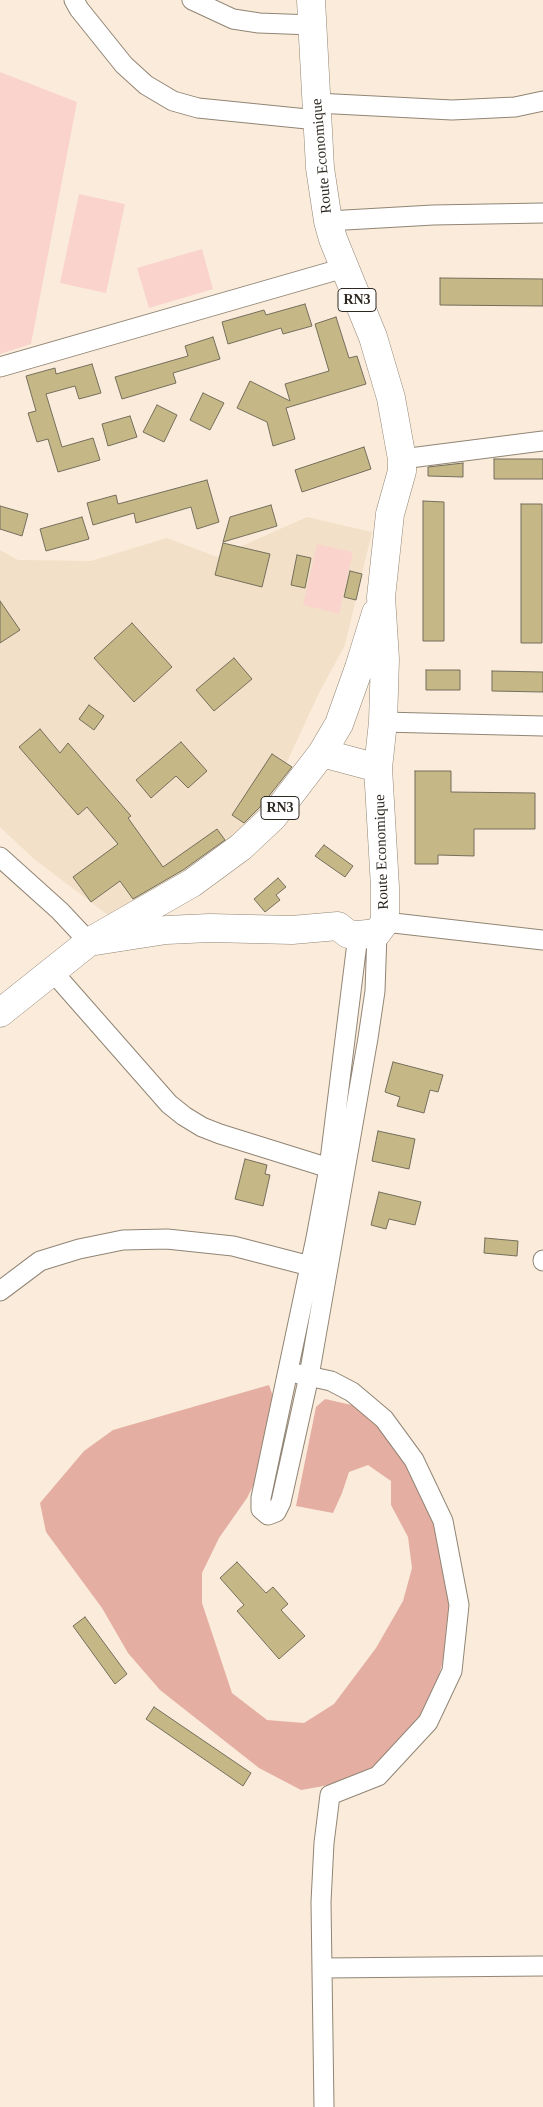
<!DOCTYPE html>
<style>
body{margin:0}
canvas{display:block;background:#faebda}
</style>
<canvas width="543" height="2107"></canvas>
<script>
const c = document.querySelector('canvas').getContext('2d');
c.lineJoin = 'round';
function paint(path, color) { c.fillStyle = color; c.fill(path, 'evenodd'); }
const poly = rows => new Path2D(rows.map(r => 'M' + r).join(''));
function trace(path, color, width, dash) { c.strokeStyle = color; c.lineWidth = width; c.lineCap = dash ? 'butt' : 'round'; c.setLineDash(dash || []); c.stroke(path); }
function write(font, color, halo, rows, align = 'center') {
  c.font = font + ' Georgia,serif'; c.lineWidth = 4.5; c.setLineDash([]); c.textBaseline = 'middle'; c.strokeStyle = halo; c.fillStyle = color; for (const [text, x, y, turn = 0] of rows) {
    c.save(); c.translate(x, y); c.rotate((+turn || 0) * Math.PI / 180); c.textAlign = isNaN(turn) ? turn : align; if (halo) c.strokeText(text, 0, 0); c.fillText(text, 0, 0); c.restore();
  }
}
paint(poly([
 [307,517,372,532,345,645,319,693,247,848,129,931,34,859,0,827,0,550,18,560,91,561,167,538,217,557]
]), '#f3e0c8');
paint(poly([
 [0,72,77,102,31,344,0,354],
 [79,194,125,204,106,293,60,283],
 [202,249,213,289,149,308,137,268],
 [317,544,353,552,339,614,303,605]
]), '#fad4cc');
paint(poly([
 [269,1385,274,1399,256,1480,247,1498,219,1538,202,1573,202,1603,232,1693,267,1720,304,1723,334,1704,376,1648,403,1601,412,1568,408,1537,391,1505,391,1481,368,1465,349,1472,342,1493,333,1513,296,1506,316,1407,325,1399,356,1406,380,1424,430,1498,451,1601,446,1651,432,1699,406,1738,363,1779,301,1790,259,1768,160,1690,128,1653,102,1608,46,1532,40,1503,84,1451,113,1430]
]), '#e5aea3');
const building = poly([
 [440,278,543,279,543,306,440,305,440,278],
 [305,304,312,326,283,334,281,328,228,344,222,322,264,310,266,315,305,304],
 [336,317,349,358,357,356,366,384,286,408,295,439,273,446,267,422,237,408,250,381,290,401,285,384,329,371,315,324,336,317],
 [213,337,220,359,173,373,176,383,122,399,115,377,188,356,185,346,213,337],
 [92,364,101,393,79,399,75,386,46,394,62,447,93,438,100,460,58,472,48,439,37,442,28,413,36,411,26,376,55,368,56,374,92,364],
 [203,393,224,403,210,430,190,420,203,393],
 [157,405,177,415,164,442,143,432,157,405],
 [130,416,137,437,108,446,102,424,130,416],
 [364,447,371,469,302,492,295,470,364,447],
 [494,459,543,459,543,479,494,479,494,459],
 [463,463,463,477,428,476,428,467,463,463],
 [207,480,219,522,197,529,191,507,136,523,134,513,93,525,87,503,116,495,118,504,207,480],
 [423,501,444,502,444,641,423,641,423,501],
 [521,504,542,504,542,643,521,643,521,504],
 [271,505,277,526,223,542,230,517,271,505],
 [0,506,28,514,22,536,0,529,0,506],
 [82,517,89,539,46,551,40,529,82,517],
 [223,543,270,554,262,587,215,575,223,543],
 [297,555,311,558,305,588,291,585,297,555],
 [350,571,362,574,356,600,344,597,350,571],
 [0,601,20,630,0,643,0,601],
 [132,623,172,667,134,702,94,658,132,623],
 [234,658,252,679,214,711,196,690,234,658],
 [426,670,460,670,460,690,426,690,426,670],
 [492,671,543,672,543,692,492,691,492,671],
 [89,705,104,716,94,730,79,719,89,705],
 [40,729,60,753,68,743,131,816,128,818,163,867,217,829,225,840,183,870,133,899,120,881,91,902,73,877,118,844,87,807,78,815,19,747,40,729],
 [181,742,207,771,188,788,176,776,151,798,136,780,181,742],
 [272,754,292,767,261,806,244,823,232,815,272,754],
 [415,771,451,771,451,792,535,793,535,829,474,829,474,856,438,855,438,864,415,864,415,771],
 [324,845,353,866,345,877,315,856,324,845],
 [278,878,286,887,276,895,280,900,265,912,254,899,278,878],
 [393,1062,443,1075,438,1092,430,1090,424,1113,397,1106,400,1097,385,1092,393,1062],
 [378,1131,415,1139,409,1169,372,1161,378,1131],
 [245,1159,267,1165,265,1174,270,1175,263,1206,235,1199,245,1159],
 [379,1192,421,1202,415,1225,389,1219,386,1229,371,1225,379,1192],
 [485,1238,518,1241,517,1256,484,1253,485,1238],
 [237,1562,266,1593,273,1587,288,1604,281,1610,305,1636,279,1659,237,1611,244,1605,220,1578,237,1562],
 [85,1617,127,1674,115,1684,73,1626,85,1617],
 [154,1707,251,1773,243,1786,146,1719,154,1707]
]);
paint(building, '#c5b786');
trace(building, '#746f5c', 1);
const minor = poly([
 [74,0,79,9,124,65,146,85,173,101,198,108,317,120],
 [192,0,233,19,259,23,312,25],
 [316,103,452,110,515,107,543,101],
 [328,221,433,215,543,213],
 [0,367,344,268],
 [402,459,543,441],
 [383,722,543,726],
 [0,857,60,911,89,942],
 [385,922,543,940],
 [358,935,329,1168,316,1238,261,1498,261,1509,268,1515,276,1512,281,1502,309,1376,368,1038,375,991,377,933],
 [53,972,169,1104,184,1116,202,1127,220,1134,329,1168],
 [543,1261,543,1260],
 [0,1291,40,1261,79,1249,123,1240,167,1239,233,1246,310,1266],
 [299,1374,331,1381,352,1392,384,1419,414,1460,443,1521,459,1605,452,1671,428,1722,378,1776,330,1795,324,1843,321,1902,324,2107],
 [323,1968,543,1966]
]);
const highway = poly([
 [322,753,378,768],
 [89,942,166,930,210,928,292,930,338,926,348,934,358,935,377,933,385,922,385,887,378,768,383,722,385,659,381,597,390,514,402,471,402,459,391,398,373,337,333,239,328,221,320,168,311,0],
 [0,1013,89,942,192,883,241,847,273,817,322,753,339,724,359,668,376,613]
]);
trace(minor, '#918575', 21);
trace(highway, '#918575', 29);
trace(minor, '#fff', 19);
trace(highway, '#fff', 28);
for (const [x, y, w] of [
 [357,300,38],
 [280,808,38]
]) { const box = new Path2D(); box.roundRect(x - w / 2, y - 11.5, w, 23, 4); c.fillStyle = '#fff'; c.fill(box); trace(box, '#2d2821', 1); }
write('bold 14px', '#2d2821', null, [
 ["RN3",357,300],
 ["RN3",280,808]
]);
write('15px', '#2d2821', '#fff', [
 ["Route Economique",322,156,-95],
 ["Route Economique",382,852,-92]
]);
</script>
